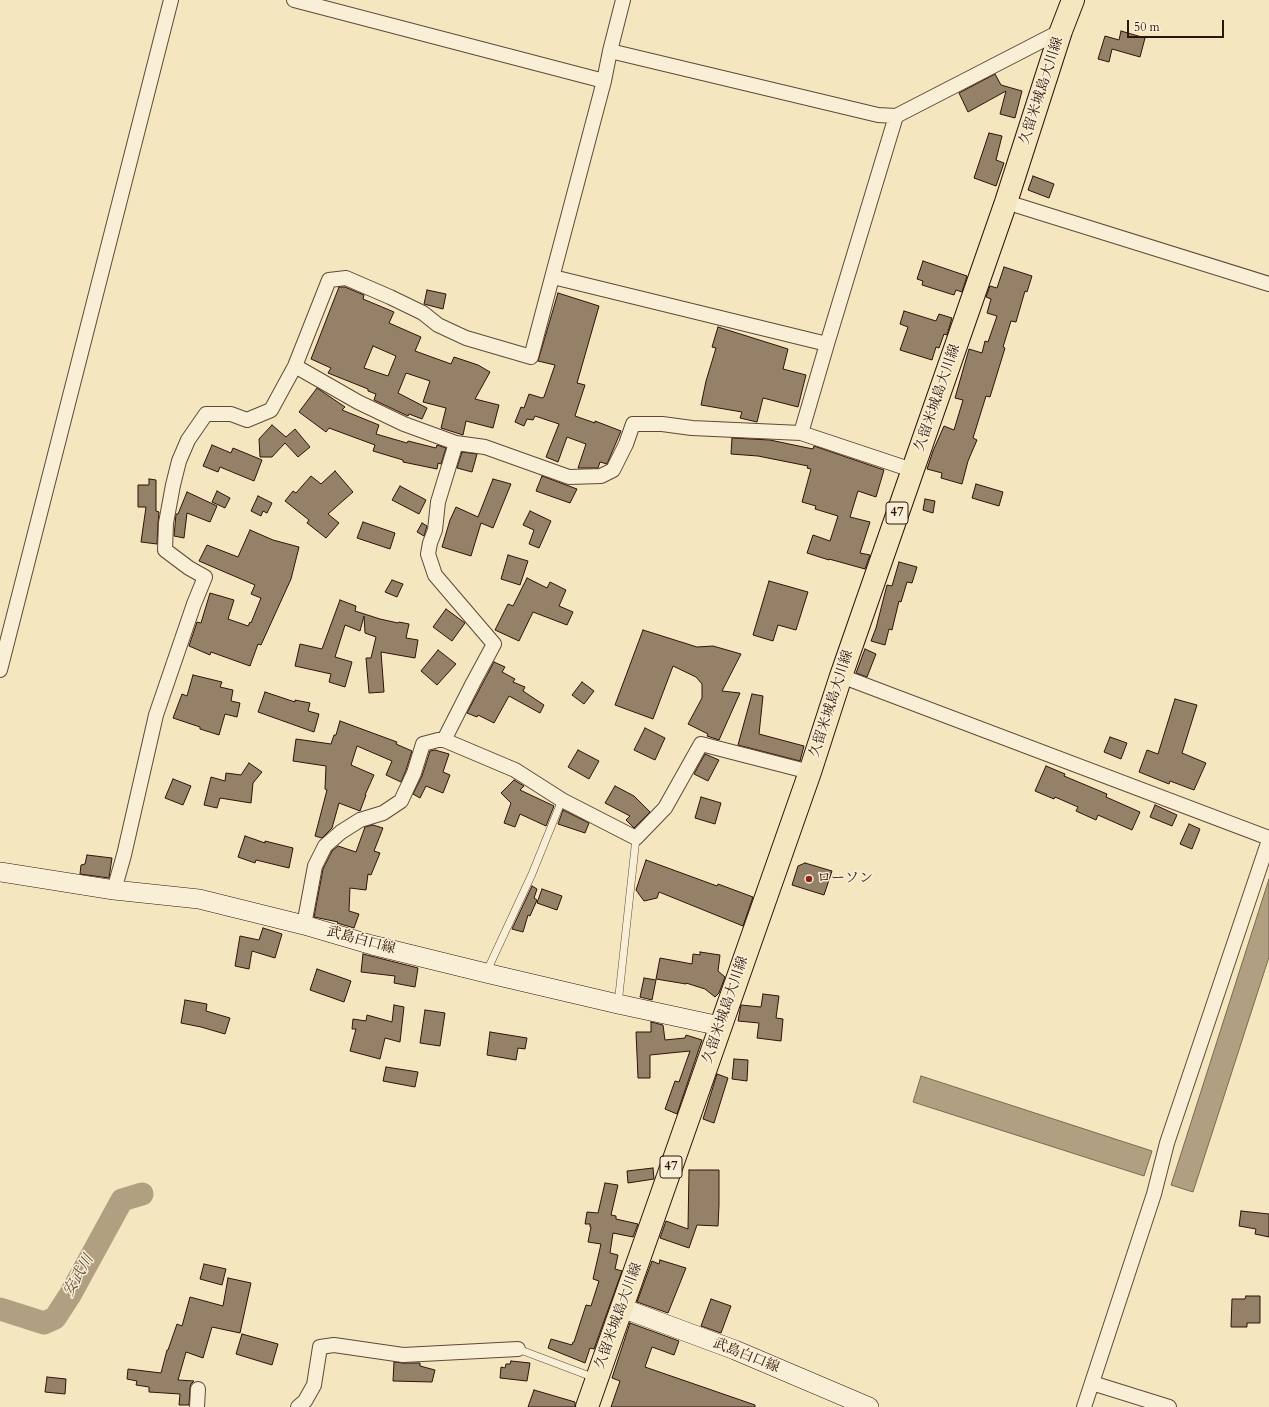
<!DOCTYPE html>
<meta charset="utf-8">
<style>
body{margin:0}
#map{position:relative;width:1269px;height:1407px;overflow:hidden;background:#f4e7c0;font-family:Cardo,serif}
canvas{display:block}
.scale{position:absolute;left:1127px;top:20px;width:97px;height:18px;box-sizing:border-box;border:2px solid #2f1309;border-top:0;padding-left:5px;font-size:12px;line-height:14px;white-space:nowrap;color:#2f1309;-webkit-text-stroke:3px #f8efd6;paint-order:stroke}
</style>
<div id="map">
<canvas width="1269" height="1407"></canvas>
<div class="scale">50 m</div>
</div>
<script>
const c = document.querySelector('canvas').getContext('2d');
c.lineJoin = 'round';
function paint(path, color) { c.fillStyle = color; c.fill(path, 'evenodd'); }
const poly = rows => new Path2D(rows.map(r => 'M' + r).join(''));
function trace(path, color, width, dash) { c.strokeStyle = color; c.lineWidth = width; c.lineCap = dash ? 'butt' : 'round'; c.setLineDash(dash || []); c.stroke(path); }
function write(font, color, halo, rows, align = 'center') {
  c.font = font + ' Cardo,"Noto Serif JP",serif'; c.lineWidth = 3; c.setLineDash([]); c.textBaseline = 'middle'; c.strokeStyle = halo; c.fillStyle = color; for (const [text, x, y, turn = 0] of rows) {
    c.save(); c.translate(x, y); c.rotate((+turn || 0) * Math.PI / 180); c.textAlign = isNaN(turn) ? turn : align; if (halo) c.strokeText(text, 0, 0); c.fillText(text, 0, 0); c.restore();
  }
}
const water = poly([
 [1269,879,1269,957,1193,1192,1171,1185,1269,879],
 [921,1076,1152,1151,1144,1176,913,1102,921,1076]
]);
paint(water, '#b19f82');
trace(water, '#7d6752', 1);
trace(poly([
 [0,1309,44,1323,55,1318,70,1295,122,1200,142,1194]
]), '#b19f82', 23);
const building = poly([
 [1121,31,1145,38,1140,57,1112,49,1109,62,1098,59,1105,36,1119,40,1121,31],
 [995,74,1001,85,1022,91,1015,118,1000,114,1006,91,968,112,959,93,995,74],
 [989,133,1002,136,996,160,1004,163,996,186,974,178,989,133],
 [1033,176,1054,184,1049,198,1028,190,1033,176],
 [923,261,967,276,962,292,956,290,954,295,922,285,923,281,917,279,923,261],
 [1004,267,1032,276,1027,292,1025,291,1016,322,1011,321,1003,347,1005,348,990,397,986,396,973,438,977,440,968,461,962,484,941,478,942,473,927,469,933,451,944,426,954,430,963,400,955,398,969,349,982,353,985,341,988,342,997,316,987,313,991,299,986,297,990,286,997,288,1004,267],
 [339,287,345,287,364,295,363,299,394,312,389,323,421,337,415,351,451,364,454,357,478,365,490,372,475,399,499,405,493,428,466,421,463,435,441,428,446,408,423,402,430,381,406,373,398,393,427,408,422,419,409,414,408,416,374,400,376,394,368,391,368,389,328,373,331,368,311,359,339,287],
 [373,346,396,356,388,376,364,368,373,346],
 [427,290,446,294,443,309,424,304,427,290],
 [558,293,599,306,577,383,585,385,575,416,595,423,595,421,621,431,607,464,600,462,598,468,578,468,586,444,567,437,558,462,546,457,559,424,535,416,533,420,527,419,524,426,515,422,521,407,524,408,529,394,542,398,544,397,555,365,538,361,558,293],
 [904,311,936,321,939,314,952,318,947,335,944,334,939,348,936,347,932,360,900,350,908,327,900,324,904,311],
 [718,327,788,349,783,369,806,375,798,407,763,398,757,422,740,418,742,412,701,405,706,381,716,348,712,347,718,327],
 [317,388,345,407,342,410,379,425,376,434,407,443,408,441,436,448,437,445,446,448,441,464,438,463,437,469,403,462,403,460,373,451,375,445,329,428,326,432,299,412,317,388],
 [272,425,286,437,295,429,310,447,298,457,285,443,272,457,260,457,259,439,272,425],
 [732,438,770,440,813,449,814,446,884,470,876,497,858,491,850,517,870,522,860,553,870,555,865,569,829,559,829,560,807,553,813,535,830,541,838,516,815,509,816,506,802,502,811,469,807,468,808,466,758,456,731,454,732,438],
 [212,445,231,453,233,448,262,460,254,481,220,467,218,472,203,466,212,445],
 [462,452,477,454,472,472,457,468,462,452],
 [335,471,353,492,328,514,339,523,326,538,307,523,309,520,285,501,293,491,296,493,311,476,321,484,335,471],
 [542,476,577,489,570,503,536,491,542,476],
 [149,479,156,480,156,511,159,512,158,523,157,544,141,542,146,507,138,507,138,485,149,485,149,479],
 [493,479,511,484,493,528,481,523,471,556,442,547,450,520,456,507,478,517,493,479],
 [976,484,1003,492,999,506,972,498,976,484],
 [400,486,426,500,419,514,392,500,400,486],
 [217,491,230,498,225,508,212,502,217,491],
 [187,492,217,506,210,522,187,513,184,538,174,536,176,514,178,514,187,492],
 [258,496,272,503,267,513,263,511,261,516,251,511,258,496],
 [925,499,935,501,933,513,923,510,925,499],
 [530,511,551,521,539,548,529,544,534,530,523,525,530,511],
 [363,522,395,533,390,549,357,538,363,522],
 [422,523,427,526,424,536,417,532,422,523],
 [250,530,273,540,299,547,291,579,261,645,258,644,250,666,211,652,210,655,189,646,197,622,201,623,210,593,234,600,228,619,248,626,250,622,251,623,261,598,251,594,255,585,199,561,207,545,238,557,250,530],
 [508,555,528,561,520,585,501,579,508,555],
 [899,562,917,567,912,583,907,582,901,602,899,601,892,630,889,629,885,645,871,641,876,628,887,585,892,586,899,562],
 [527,578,547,588,550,582,566,590,559,606,573,612,567,625,533,612,519,641,495,630,508,604,513,606,527,578],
 [392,580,403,584,397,597,385,592,392,580],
 [769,581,808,592,796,630,778,625,773,641,753,635,769,581],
 [340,600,356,606,355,611,380,619,398,623,399,622,409,624,406,638,418,640,415,658,381,652,384,692,369,693,366,658,371,658,376,637,365,633,364,616,360,631,345,625,335,657,352,662,345,687,329,682,331,674,295,666,300,644,322,649,340,600],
 [446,609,465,623,452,641,433,627,446,609],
 [643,630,697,647,713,646,741,654,722,691,740,693,719,740,707,736,708,734,688,724,702,698,702,684,696,677,673,666,653,719,615,705,643,630],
 [865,649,876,654,867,677,856,673,865,649],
 [438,650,456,664,437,685,421,671,438,650],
 [494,662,505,667,502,672,515,679,513,682,525,687,523,691,544,705,540,713,509,696,494,723,478,715,477,717,467,713,494,662],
 [193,675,222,682,220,687,233,690,231,701,240,703,237,717,225,714,219,735,200,729,200,727,173,718,182,694,187,696,193,675],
 [582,682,594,691,584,704,572,695,582,682],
 [265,692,295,702,295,700,310,703,308,711,319,714,314,732,258,712,265,692],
 [752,694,763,696,759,734,804,746,800,761,738,745,752,694],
 [1175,699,1197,705,1182,753,1206,763,1194,790,1170,781,1169,784,1139,772,1147,750,1158,754,1175,699],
 [340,721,397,742,396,744,412,751,406,770,401,782,386,775,392,761,357,746,351,765,374,775,365,795,366,795,360,811,339,803,332,828,322,838,315,836,327,790,325,789,326,766,293,761,296,739,331,744,334,735,336,735,340,721],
 [645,728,665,738,655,760,634,750,645,728],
 [1110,737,1127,743,1121,759,1104,752,1110,737],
 [435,750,449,754,443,772,450,775,443,793,426,786,420,798,413,794,422,776,430,751,435,750],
 [578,750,599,761,589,779,568,767,578,750],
 [705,754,719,760,708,781,694,774,705,754],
 [249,763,262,772,253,783,251,803,220,798,217,808,204,805,211,777,225,781,226,773,241,775,249,763],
 [1046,766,1065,774,1064,776,1107,794,1106,797,1140,812,1132,830,1098,815,1096,820,1076,811,1078,807,1055,797,1054,799,1035,791,1046,766],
 [173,779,191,786,183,805,165,798,173,779],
 [514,780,524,786,520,790,554,806,546,826,520,814,515,827,504,823,511,803,501,793,514,780],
 [615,786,634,796,650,812,634,828,626,820,630,816,605,803,615,786],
 [701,797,721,803,715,824,695,818,701,797],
 [1155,805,1177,815,1172,826,1150,817,1155,805],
 [563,810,589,823,585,833,558,824,563,810],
 [1189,824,1200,829,1192,849,1180,844,1189,824],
 [373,825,383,828,374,851,380,853,371,875,368,874,366,890,350,888,349,911,359,914,354,928,337,923,338,922,314,917,323,869,332,851,338,846,356,852,365,827,373,825],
 [245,836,265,843,265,841,293,848,289,868,256,860,255,863,238,857,245,836],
 [87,855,112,858,109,878,80,874,81,865,85,864,87,855],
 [646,860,717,886,718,884,753,897,743,926,659,892,657,898,644,901,636,890,646,860],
 [805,863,832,871,824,895,792,885,798,866,805,863],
 [532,886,537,889,534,898,537,900,530,916,528,915,523,932,512,929,532,886],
 [542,889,562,896,557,910,537,903,542,889],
 [263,928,282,934,275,958,252,951,249,969,235,966,240,936,259,940,263,928],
 [700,952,720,955,718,971,725,977,719,993,715,997,705,989,686,983,686,984,656,979,660,958,692,964,693,954,700,955,700,952],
 [363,954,418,968,415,987,394,983,395,976,361,972,363,954],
 [317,969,351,981,344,1002,310,990,317,969],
 [644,978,656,980,652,1000,640,997,644,978],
 [763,994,779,996,776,1018,783,1019,781,1041,757,1038,759,1023,738,1021,741,1005,761,1007,763,994],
 [185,1000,207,1004,206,1011,230,1018,225,1034,201,1027,181,1023,185,1000],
 [394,1005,404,1007,400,1042,385,1038,380,1059,350,1051,356,1029,352,1029,353,1019,366,1021,367,1015,392,1022,394,1005],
 [425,1010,445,1013,440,1046,420,1043,425,1010],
 [651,1022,663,1025,665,1040,685,1038,686,1035,702,1040,677,1114,665,1109,675,1081,679,1082,690,1051,650,1055,650,1078,638,1078,636,1032,651,1032,651,1022],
 [490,1032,527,1038,525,1049,518,1048,516,1060,487,1055,490,1032],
 [734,1059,748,1060,747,1081,732,1079,734,1059],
 [386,1067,418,1072,415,1087,383,1081,386,1067],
 [717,1074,728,1078,714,1123,703,1119,717,1074],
 [653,1168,654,1179,628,1183,627,1171,653,1168],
 [689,1170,719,1170,719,1205,718,1226,697,1225,689,1248,660,1238,666,1221,688,1229,689,1170],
 [605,1183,618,1185,611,1215,616,1216,616,1219,638,1224,633,1237,613,1233,610,1253,618,1255,615,1269,622,1271,594,1349,590,1348,585,1363,548,1348,551,1339,572,1345,573,1342,574,1342,586,1305,591,1306,599,1281,593,1279,601,1244,588,1242,591,1227,590,1227,590,1224,585,1224,587,1212,598,1213,605,1183],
 [1241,1211,1269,1214,1269,1237,1255,1234,1256,1229,1239,1226,1241,1211],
 [660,1260,686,1268,668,1313,637,1302,652,1261,659,1264,660,1260],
 [204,1264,226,1269,222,1285,200,1279,204,1264],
 [228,1278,251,1283,240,1333,212,1327,203,1358,186,1352,178,1380,194,1381,191,1384,190,1388,189,1405,179,1405,180,1394,149,1392,149,1387,136,1385,137,1381,127,1379,128,1369,161,1373,167,1350,168,1350,177,1324,182,1326,190,1297,223,1306,228,1278],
 [1246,1296,1260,1296,1260,1323,1247,1323,1247,1327,1231,1327,1232,1299,1245,1299,1246,1296],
 [711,1299,731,1306,721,1333,701,1326,711,1299],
 [630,1323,679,1341,674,1355,652,1347,645,1367,755,1405,755,1407,611,1407,620,1381,612,1378,630,1323],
 [242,1334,278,1344,272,1365,236,1354,242,1334],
 [511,1361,530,1363,527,1381,500,1378,501,1367,505,1368,506,1364,510,1364,511,1361],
 [394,1362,403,1363,420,1363,420,1366,435,1370,432,1382,393,1381,394,1362],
 [47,1377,66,1379,65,1394,45,1392,47,1377],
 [534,1390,575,1402,575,1407,528,1407,534,1390]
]);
paint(building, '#958168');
trace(building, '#2f1309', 1);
const service = poly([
 [486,973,532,874,562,800],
 [618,1004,636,838],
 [518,1349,595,1378]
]);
const minor = poly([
 [294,0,604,81],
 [610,51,878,115,896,116],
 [1006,202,1269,284],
 [553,277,827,344,801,433],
 [827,344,896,116,1061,31],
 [295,366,358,402,404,424,456,443,485,447,569,477,601,476,613,470,626,444,633,424,662,424,692,428,801,433,912,470],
 [0,670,171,0],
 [841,676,1269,838],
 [444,740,473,683,494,644,435,575,428,554,430,543,435,530,438,502,456,443],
 [114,890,124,855,156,715,194,604,205,577,189,568,165,550,166,523,173,485,179,461,188,440,206,414,231,414,247,420,271,410,295,366,329,280,346,278,390,297,423,313,438,325,466,338,531,357,604,81,610,51,623,0],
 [304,925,315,866,325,846,341,832,360,820,383,813,401,801,414,773,423,744,438,740,444,740,515,770,562,800,636,838,665,808,701,744,810,772],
 [1092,1383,1169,1407],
 [197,1407,198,1389],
 [298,1407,305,1401,314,1385,320,1347,334,1345,403,1355,518,1349],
 [1084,1407,1154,1194,1167,1143,1269,840]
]);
const secondary = poly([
 [0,872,114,890,199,899,304,925,372,945,486,973,618,1004,720,1026],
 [622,1308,735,1350,869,1407]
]);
const primary = poly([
 [587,1407,810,772,841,676,1006,202,1061,31,1073,0]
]);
trace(service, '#604837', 8);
trace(minor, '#604837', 16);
trace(secondary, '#2f1309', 20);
trace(primary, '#2f1309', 24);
trace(service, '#f8efd6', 7);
trace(minor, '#f8efd6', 14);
trace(secondary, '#f8efd6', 19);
trace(primary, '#f4e7c0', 22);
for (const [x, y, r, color] of [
 [809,879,4,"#8f2418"]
]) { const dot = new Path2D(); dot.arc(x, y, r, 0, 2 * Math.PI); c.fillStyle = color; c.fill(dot); trace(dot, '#f8efd6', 1.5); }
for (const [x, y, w] of [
 [897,513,22],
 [671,1167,22]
]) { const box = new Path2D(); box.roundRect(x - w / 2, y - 11, w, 22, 3); c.fillStyle = '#f8efd6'; c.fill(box); trace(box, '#2f1309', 1); }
write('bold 13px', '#2f1309', null, [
 ["47",897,513],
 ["47",671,1167]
]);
write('14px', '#2f1309', '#f8efd6', [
 ["久留米城島大川線",1042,91,-72],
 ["久留米城島大川線",938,398,-71],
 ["久留米城島大川線",832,704,-72],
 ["武島白口線",361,941,15],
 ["久留米城島大川線",726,1010,-71],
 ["久留米城島大川線",619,1316,-70],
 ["武島白口線",746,1356,22]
]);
write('14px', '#2f1309', '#f8efd6', [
 ["ローソン",817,879]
], 'left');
write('italic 15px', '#634b39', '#f8efd6', [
 ["安武川",79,1276,-60]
]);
</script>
